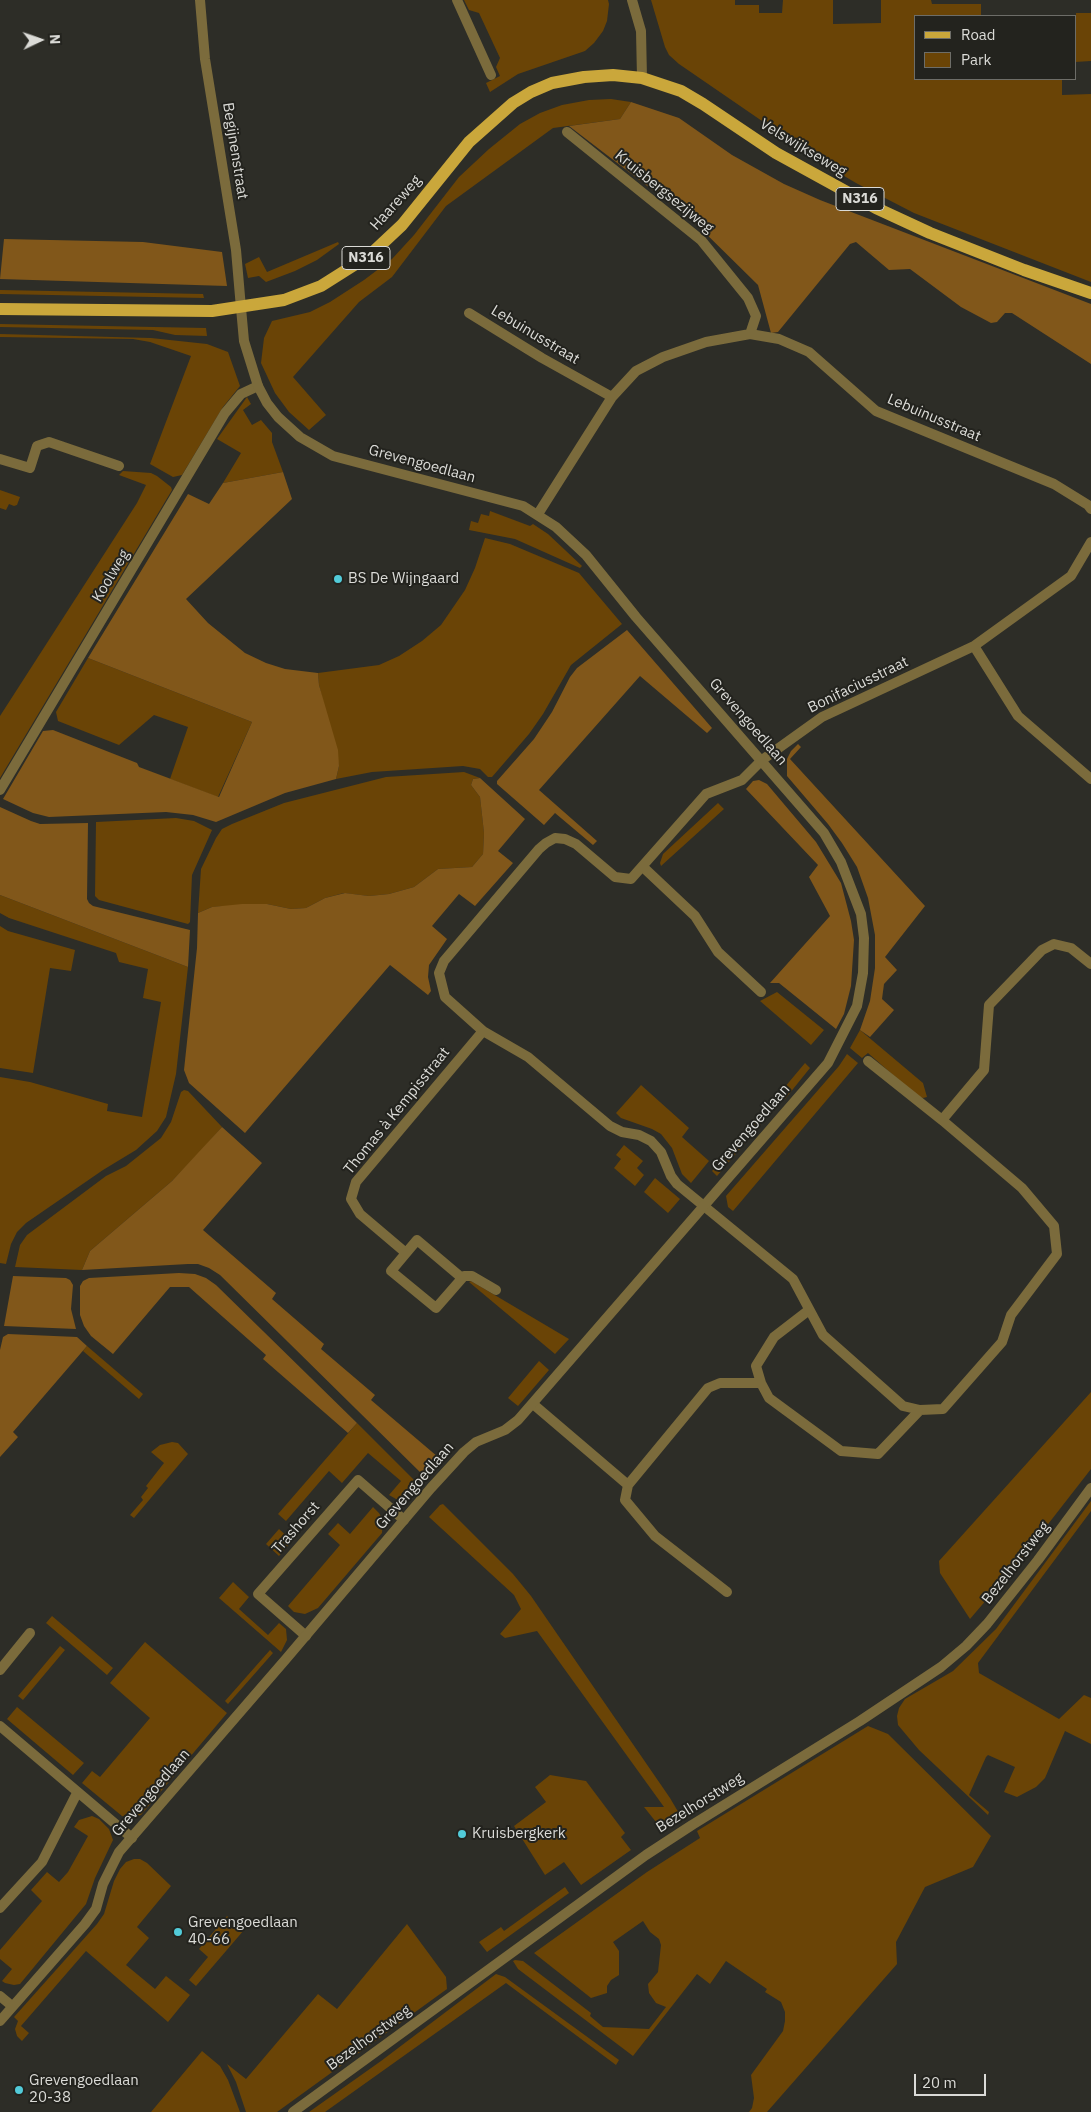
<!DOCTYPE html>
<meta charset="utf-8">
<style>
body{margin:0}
#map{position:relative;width:1091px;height:2112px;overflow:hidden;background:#2d2d27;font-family:"IBM Plex Sans",sans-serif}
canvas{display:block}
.legend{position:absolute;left:914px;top:15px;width:162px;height:65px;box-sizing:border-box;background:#23231e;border:1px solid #6d6d68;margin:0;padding:6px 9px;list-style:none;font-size:15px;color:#dbdbd7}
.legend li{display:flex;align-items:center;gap:10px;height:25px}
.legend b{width:25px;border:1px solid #6d6d68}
.north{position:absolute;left:15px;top:15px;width:50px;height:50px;-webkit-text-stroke:4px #23231e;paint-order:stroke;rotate:87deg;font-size:14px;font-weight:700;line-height:20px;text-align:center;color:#dbdbd7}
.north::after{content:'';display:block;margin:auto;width:18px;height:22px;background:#dbdbd7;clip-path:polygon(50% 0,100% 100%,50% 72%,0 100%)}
.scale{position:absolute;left:914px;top:2074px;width:72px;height:22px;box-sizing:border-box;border:2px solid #dbdbd7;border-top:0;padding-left:6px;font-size:15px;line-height:18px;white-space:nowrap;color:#dbdbd7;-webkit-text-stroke:4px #23231e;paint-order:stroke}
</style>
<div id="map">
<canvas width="1091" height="2112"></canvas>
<ul class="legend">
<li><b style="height:6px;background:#caa73b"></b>Road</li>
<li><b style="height:14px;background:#6a4406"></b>Park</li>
</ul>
<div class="north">N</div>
<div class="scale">20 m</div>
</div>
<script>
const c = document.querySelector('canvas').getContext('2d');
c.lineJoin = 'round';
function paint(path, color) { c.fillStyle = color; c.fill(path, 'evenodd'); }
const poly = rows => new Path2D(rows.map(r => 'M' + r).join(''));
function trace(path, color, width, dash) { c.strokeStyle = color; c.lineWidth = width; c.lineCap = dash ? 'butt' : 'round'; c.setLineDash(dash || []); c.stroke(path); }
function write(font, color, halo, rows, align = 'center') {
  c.font = font + ' "IBM Plex Sans",sans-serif'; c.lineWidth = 4; c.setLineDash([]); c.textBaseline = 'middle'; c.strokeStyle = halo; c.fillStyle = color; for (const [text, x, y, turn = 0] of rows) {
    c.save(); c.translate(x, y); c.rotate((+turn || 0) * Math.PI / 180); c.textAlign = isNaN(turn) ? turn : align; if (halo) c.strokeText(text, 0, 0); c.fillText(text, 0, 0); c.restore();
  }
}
paint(poly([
 [464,0,608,0,609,4,607,21,603,31,594,43,585,51,518,74,490,92,486,83,500,76,496,67,500,58,479,13,469,10],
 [651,0,735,0,735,5,759,5,759,13,782,13,783,0,833,0,833,24,881,23,881,0,931,0,932,4,981,4,981,16,915,16,915,79,1062,79,1062,95,1091,94,1091,282,914,213,856,183,829,167,679,64,669,55,665,47],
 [1076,13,1091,13,1091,61,1075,62],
 [611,99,631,102,620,119,553,128,446,206,392,277,359,302,293,377,326,415,309,430,289,412,275,393,261,363,264,338,272,321,310,312,330,302,364,280,392,259,414,235,459,177,489,149,520,124,540,113,562,105,589,100],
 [338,242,339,244,317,260,295,271,266,282,259,276,248,278,245,264,259,257,267,272],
 [0,290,203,294,204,298,0,294],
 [0,324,206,328,207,336,175,335,153,330,0,327],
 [0,334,151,338,207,344,228,352,240,386,223,407,182,475,173,477,150,464,191,356,150,342,133,339,0,337],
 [247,397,251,404,243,410,252,425,261,420,272,433,272,442,283,472,223,483,241,453,217,439],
 [123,471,151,473,157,476,171,487,172,490,0,778,0,716,137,503,146,485,119,475],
 [0,490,20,497,17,505,14,506,9,504,6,510,0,508],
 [490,511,530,526,533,524,548,534,582,566,580,568,515,539,469,530,471,521,478,523,481,514,489,516],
 [485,538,510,544,579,573,622,624,571,665,543,714,529,734,492,777,488,777,480,769,463,766,372,772,336,779,339,766,319,685,318,673,379,665,399,656,422,641,441,625,465,590,475,568],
 [88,658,252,722,218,797,170,779,188,727,154,715,119,745,58,721,56,712],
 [464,772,480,778,473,779,471,785,480,797,484,833,483,854,472,867,438,869,414,887,389,894,369,896,344,893,325,898,306,908,291,909,267,904,212,907,198,913,201,869,216,838,222,829,232,824,284,803,386,777],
 [718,803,724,809,661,866,660,863,663,854],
 [176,818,194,821,212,830,192,875,190,922,188,924,99,900,95,896,96,822],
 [0,895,188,967,176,1074,166,1117,157,1131,136,1150,103,1170,26,1223,17,1232,11,1244,6,1264,0,1263,0,1077,30,1082,108,1104,107,1111,142,1117,161,1002,143,998,148,969,119,962,116,953,9,918,0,913],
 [0,926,8,931,75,950,71,971,50,968,33,1073,0,1068],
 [777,992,824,1030,811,1045,760,1001],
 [860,1030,923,1083,927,1097,923,1098,917,1096,868,1053,862,1058,850,1048],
 [847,1054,858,1063,733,1211,728,1207,726,1196,839,1066],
 [805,1063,810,1068,785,1099,779,1094],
 [641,1085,689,1128,682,1137,709,1161,691,1183,682,1174,672,1148,661,1134,652,1129,621,1118,616,1113],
 [184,1090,188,1091,222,1127,199,1153,172,1181,90,1251,82,1270,15,1267,20,1245,27,1235,106,1176,126,1166,161,1138,171,1122,181,1092],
 [757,1119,762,1123,717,1176,712,1171],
 [624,1145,643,1161,637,1168,644,1175,635,1186,614,1168,621,1159,616,1155],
 [655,1178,680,1199,668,1213,644,1192],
 [471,1281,569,1339,555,1354,469,1282],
 [87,1346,143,1394,139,1399,83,1351],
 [539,1361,549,1370,518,1406,508,1398],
 [1091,1392,1091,1469,1017,1564,970,1619,940,1573,939,1561],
 [357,1423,421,1487,414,1495,403,1500,396,1499,389,1495,401,1481,368,1453,342,1483,329,1471,286,1521,278,1514],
 [172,1442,178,1443,188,1454,134,1518,130,1515,143,1500,141,1497,148,1488,146,1486,164,1463,151,1452,160,1445],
 [1091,1501,1091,1511,978,1663,979,1673,1059,1719,1084,1695,1091,1698,1091,1744,1065,1731,1045,1778,1036,1787,1017,1797,1004,1792,1015,1767,988,1755,986,1757,969,1795,989,1812,988,1815,919,1750,898,1725,897,1716,899,1708,905,1699,953,1671,996,1629],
 [443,1504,513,1574,531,1596,670,1798,680,1815,667,1825,656,1822,644,1807,664,1807,537,1631,505,1638,500,1634,521,1609,514,1595,429,1517,440,1505],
 [373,1507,379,1513,383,1520,382,1533,318,1608,305,1614,294,1612,288,1606,340,1545,328,1534,338,1523,350,1534],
 [279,1529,292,1541,279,1556,266,1544],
 [233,1582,249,1597,239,1609,268,1635,279,1623,286,1629,287,1640,281,1652,219,1598],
 [52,1616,113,1668,107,1675,46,1623],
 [145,1642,227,1713,141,1815,129,1818,122,1816,82,1783,92,1771,100,1777,150,1718,110,1683],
 [60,1646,65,1650,23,1700,18,1696],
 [270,1650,273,1653,228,1704,225,1701],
 [17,1707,84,1763,73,1775,7,1719],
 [868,1726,888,1734,991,1836,973,1867,925,1887,896,1942,897,1964,767,2112,749,2112,752,2108,754,2098,751,2075,783,2031,785,2021,785,2012,781,2002,765,1992,767,1989,726,1961,710,1984,697,1974,633,2056,518,1969,513,1961,515,1960,523,1961,591,2013,590,2016,603,2027,649,2029,666,2007,656,2003,649,1993,648,1984,658,1972,661,1945,659,1939,650,1932,643,1921,613,1942,619,1951,619,1975,611,1980,607,1986,607,1993,591,1998,534,1953,647,1872,700,1838,697,1831],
 [550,1775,586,1781,625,1833,621,1837,631,1850,581,1885,564,1862,545,1875,514,1826,546,1802,535,1787],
 [92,1816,99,1819,109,1829,113,1840,95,1878,86,1904,20,1984,14,1985,5,1983,2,1981,12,1969,0,1959,0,1950,42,1901,31,1890,47,1872,59,1882,68,1872,88,1836,74,1827,79,1820],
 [134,1859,140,1859,147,1863,171,1886,137,1927,149,1938,126,1965,155,1989,166,1976,190,1995,168,2022,86,1951,21,2026,29,2033,22,2041,17,2036,15,2029,18,2021,14,2017,97,1924,104,1914,114,1881,120,1869,126,1862],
 [565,1887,569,1893,487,1952,479,1942,501,1927,504,1931],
 [227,1916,244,1930,196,1986,189,1980,208,1957,199,1949],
 [407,1924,446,1977,447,1989,277,2112,246,2112,236,2082,227,2064,246,2079,318,1994,337,2009],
 [496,1974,505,1977,619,2060,616,2065,506,1983,325,2112,309,2112,381,2061],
 [202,2051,220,2066,228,2080,240,2112,151,2112]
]), '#6a4406');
paint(poly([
 [631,102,679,118,732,155,784,184,820,200,1091,304,1091,364,1012,313,1005,313,997,322,991,323,961,307,910,269,889,270,856,242,850,244,778,332,771,333,758,285,693,221,569,126,620,119],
 [4,239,143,242,222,252,227,286,0,279],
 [283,472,292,499,186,599,208,623,245,653,266,663,285,669,318,673,319,685,338,750,339,766,336,779,285,793,216,822,193,815,166,812,49,817,33,813,3,799,43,731,53,730,137,763,139,767,219,797,252,722,88,658,188,494,209,504,223,483],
 [627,630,712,728,707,733,640,676,539,790,597,841,593,845,555,813,544,825,497,784,497,781,534,739,552,712,570,677,577,668],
 [798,744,801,747,790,759,925,906,885,957,897,970,884,984,882,999,894,1010,870,1037,860,1030,870,1001,875,968,875,935,868,898,857,867,842,843,828,824,787,776,787,759,791,751],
 [480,778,525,819,498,851,513,863,475,906,459,894,432,926,447,939,429,965,428,977,431,991,428,995,390,965,245,1133,189,1083,184,1070,197,948,198,913,212,907,242,904,267,904,291,909,306,908,325,898,345,893,369,896,389,894,414,887,438,869,472,867,483,854,484,833,480,797,471,785,473,779],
 [759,780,767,784,816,842,841,883,851,921,854,940,851,986,844,1014,836,1029,779,983,770,983,830,916,809,877,818,865,746,789,753,781],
 [0,807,31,821,40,824,88,823,87,899,89,903,93,906,190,930,188,967,0,895],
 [222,1127,262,1163,203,1230,276,1293,272,1299,324,1344,321,1349,375,1395,371,1400,438,1457,424,1476,220,1275,209,1268,198,1264,188,1264,82,1270,90,1251,172,1181],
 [179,1273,195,1274,206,1278,216,1285,357,1423,348,1433,263,1359,266,1355,189,1287,170,1287,113,1354,91,1336,84,1326,80,1315,80,1286,83,1281,89,1278],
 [13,1276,66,1278,70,1280,73,1285,71,1309,76,1329,4,1326],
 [8,1334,77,1337,87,1346,13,1432,18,1437,0,1457,0,1350,3,1337]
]), '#81571a');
trace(poly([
 [200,0,205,59,236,250,241,308],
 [457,0,491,75],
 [567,132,701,240,748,298,756,316,750,334],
 [469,313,542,358,612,397],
 [0,459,30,468,37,446,49,442,119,466],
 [538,514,612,397,636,371,663,357,706,342,750,334,779,339,809,352,876,411,1054,484,1088,505,1091,509],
 [974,646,1018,716,1091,779],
 [0,790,225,413,241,394,258,386],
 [643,867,695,916,718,952,761,992],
 [868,1061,942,1120,984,1070,989,1005,1042,950,1054,944,1071,948,1091,964],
 [406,1253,360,1214,351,1199,356,1182,483,1031],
 [462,1278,417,1240,391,1271,436,1308,464,1276,472,1276,496,1290],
 [761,1383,756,1366,774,1337,809,1310],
 [533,1404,628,1485,708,1388,720,1383,761,1383,769,1398,841,1451,878,1454,920,1410,943,1409,1002,1342,1011,1315,1057,1254,1054,1226,1022,1188,942,1120],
 [920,1410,903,1406,823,1335,793,1279,677,1184,671,1176,661,1152,651,1141,639,1135,622,1132,610,1126,528,1057,483,1031,445,997,439,973,444,961,539,849,546,843,555,838,565,839,576,844,615,877,631,879,706,794,742,780,762,760,822,717,974,646,1071,576,1091,542],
 [628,1485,625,1500,655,1536,727,1592],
 [306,1636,258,1594,358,1480,404,1520],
 [0,1670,30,1633],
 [0,1726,132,1838],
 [0,1908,42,1862,77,1793],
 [0,1996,12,2006],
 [293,2112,646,1855,692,1825,860,1721,941,1667,966,1646,987,1624,1038,1560,1091,1488]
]), '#7b6b3c', 10);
trace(poly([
 [632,0,641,31,642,78],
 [0,2021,85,1924,96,1909,103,1884,119,1852,286,1659,431,1488,464,1452,476,1442,505,1430,518,1420,828,1063,857,1006,863,973,864,938,861,914,841,862,824,833,636,617,586,555,556,527,523,506,333,456,300,437,278,417,267,403,258,386,244,341,241,308]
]), '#7b6b3c', 10);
trace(poly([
 [0,309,212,311,284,300,321,286,370,255,402,225,469,142,513,103,531,92,552,83,584,77,613,75,642,78,681,91,703,104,776,153,876,208,930,233,1024,270,1091,293]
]), '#caa73b', 12);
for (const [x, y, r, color] of [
 [338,579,5,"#52cbd9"],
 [462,1834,5,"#52cbd9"],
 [178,1932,5,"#52cbd9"],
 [19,2090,5,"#52cbd9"]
]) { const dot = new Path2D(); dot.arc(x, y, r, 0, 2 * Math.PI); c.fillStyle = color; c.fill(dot); trace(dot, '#23231e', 2); }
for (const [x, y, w] of [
 [860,199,48],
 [366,258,48]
]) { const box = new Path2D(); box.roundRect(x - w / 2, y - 11.5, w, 23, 4); c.fillStyle = '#23231e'; c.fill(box); trace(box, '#dbdbd7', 1); }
write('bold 14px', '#dbdbd7', null, [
 ["N316",860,199],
 ["N316",366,258]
]);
write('15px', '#dbdbd7', '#23231e', [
 ["Velswijkseweg",803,148,31],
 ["Begijnenstraat",235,151,81],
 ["Kruisbergsezijweg",664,192,39],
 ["Haareweg",396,203,-48],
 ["Lebuinusstraat",535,335,31],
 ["Lebuinusstraat",934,418,23],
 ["Grevengoedlaan",422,464,15],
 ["Koolweg",111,576,-59],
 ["Bonifaciusstraat",858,685,-26],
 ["Grevengoedlaan",748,722,49],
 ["Thomas à Kempisstraat",397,1111,-51],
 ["Grevengoedlaan",751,1128,-49],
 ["Grevengoedlaan",415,1486,-49],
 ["Trashorst",296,1528,-49],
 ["Bezelhorstweg",1016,1563,-52],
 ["Grevengoedlaan",151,1793,-49],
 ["Bezelhorstweg",700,1803,-32],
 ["Bezelhorstweg",369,2038,-36]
]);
write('15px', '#dbdbd7', '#23231e', [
 ["BS De Wijngaard",348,579],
 ["Kruisbergkerk",472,1834],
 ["Grevengoedlaan",188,1923],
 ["40-66",188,1940],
 ["Grevengoedlaan",29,2081],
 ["20-38",29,2098]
], 'left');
</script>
